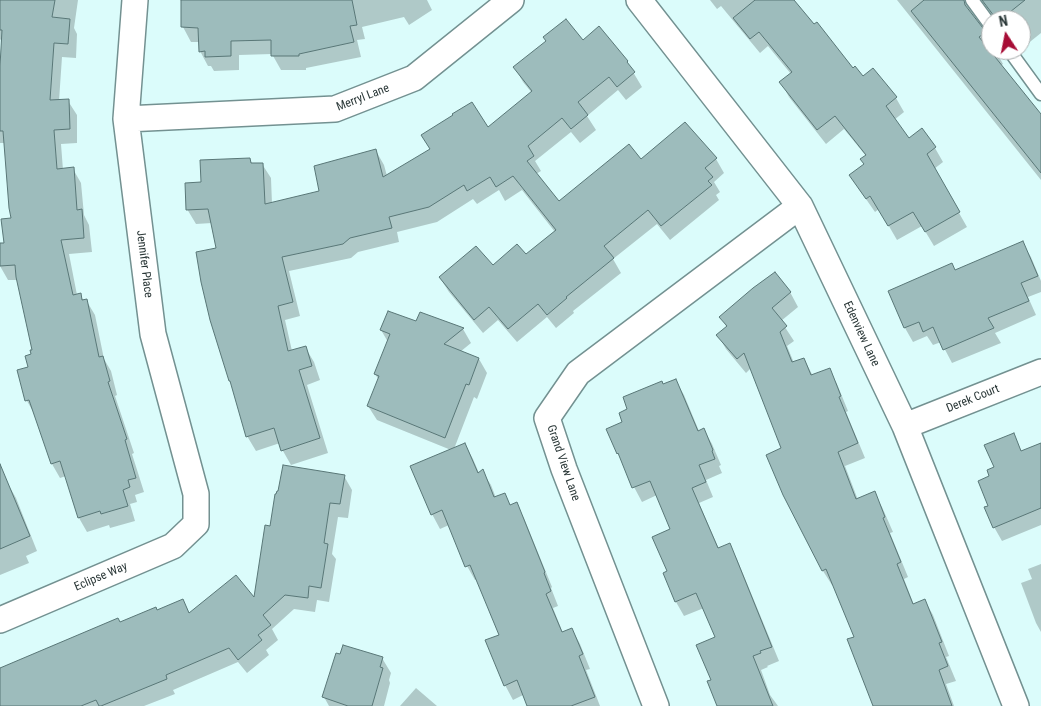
<!DOCTYPE html>
<style>
body{margin:0}
#map{position:relative;width:1041px;height:706px;overflow:hidden;background:#dbfcfb;font-family:"Roboto Condensed",sans-serif}
canvas{display:block}
.north{position:absolute;left:981px;top:10px;width:50px;height:50px;box-sizing:border-box;background:#fff;border:1px solid #aaafaf;border-radius:50%;rotate:349deg;font-size:14px;font-weight:700;line-height:20px;text-align:center;color:#2b3838}
.north::after{content:'';display:block;margin:auto;width:18px;height:22px;background:#a70d36;clip-path:polygon(50% 0,100% 100%,50% 72%,0 100%)}
</style>
<div id="map">
<canvas width="1041" height="706"></canvas>
<div class="north">N</div>
</div>
<script>
const c = document.querySelector('canvas').getContext('2d');
c.lineJoin = 'round';
function paint(path, color) { c.fillStyle = color; c.fill(path, 'evenodd'); }
const poly = rows => new Path2D(rows.map(r => 'M' + r).join(''));
function trace(path, color, width, dash) { c.strokeStyle = color; c.lineWidth = width; c.lineCap = dash ? 'butt' : 'round'; c.setLineDash(dash || []); c.stroke(path); }
function write(font, color, halo, rows, align = 'center') {
  c.font = font + ' "Roboto Condensed",sans-serif'; c.lineWidth = 4; c.setLineDash([]); c.textBaseline = 'middle'; c.strokeStyle = halo; c.fillStyle = color; for (const [text, x, y, turn = 0] of rows) {
    c.save(); c.translate(x, y); c.rotate((+turn || 0) * Math.PI / 180); c.textAlign = isNaN(turn) ? turn : align; if (halo) c.strokeText(text, 0, 0); c.fillText(text, 0, 0); c.restore();
  }
}
paint(poly([
 [0,0,78,0,74,28,77,34,76,58,62,57,59,101,68,101,77,115,77,143,61,144,63,170,73,169,81,183,84,215,89,225,92,252,69,254,77,295,80,295,84,301,86,300,95,315,104,359,111,371,117,395,115,396,134,453,132,454,144,492,135,495,137,502,130,504,135,521,110,528,109,525,87,532,79,518,66,476,60,478,52,464,35,415,27,401,19,371,29,368,33,351,18,280,8,280,0,266,0,244,5,244,13,219,5,143,0,143,0,85,3,43,0,39],
 [182,0,427,0,432,10,409,25,404,17,362,27,365,39,357,40,361,57,306,68,306,70,281,70,272,54,239,55,239,70,214,71,211,66,208,66,200,51,200,42,191,42,183,27],
 [710,0,792,0,853,69,863,78,896,98,904,112,894,120,909,140,922,130,935,148,943,162,934,169,967,227,934,246,922,226,897,240,879,209,875,212,859,189,851,175,865,165,866,156,844,129,826,144,789,97,781,82,791,74,768,46,760,53,721,6,717,9],
 [897,0,1041,0,1041,33,1021,49,1021,20,991,20,982,29,991,44,991,50,995,50,1003,64,1000,66,1041,116,1041,180],
 [582,41,627,62,642,87,626,100,618,90,587,116,596,130,580,143,571,132,535,161,541,171,536,174,559,202,641,161,685,123,716,159,724,173,714,182,720,192,716,195,719,200,670,240,657,224,613,259,621,273,573,311,574,313,556,328,547,317,517,342,498,320,483,333,449,292,440,278,492,266,526,256,555,232,522,190,505,201,499,190,477,204,473,199,437,222,397,232,399,242,358,252,351,258,289,271,300,316,285,320,292,351,305,347,314,362,320,380,307,385,328,453,291,465,283,451,280,443,256,451,247,436,212,223,196,224,187,209,202,183,250,160,253,165,262,164,271,178,272,204,321,192,376,151,384,165,387,176,487,129,532,93,523,82,515,68],
 [1022,243,1031,257,1041,281,1041,292,1028,297,1036,315,995,333,1001,343,952,363,941,342,933,345,927,336,913,342,905,328,889,292,956,272],
 [790,292,798,307,781,321,794,341,787,346,794,363,804,359,813,376,829,369,837,384,848,411,846,412,865,458,845,466,858,500,874,493,882,507,893,532,890,533,908,577,904,579,914,605,925,601,933,615,949,656,946,657,956,681,946,684,954,706,877,706,856,637,834,584,832,585,823,571,784,494,783,449,751,368,746,373,726,349,718,335,727,328,721,317],
 [420,313,463,329,471,343,460,352,479,359,487,373,477,399,474,397,454,449,465,444,473,459,479,473,482,471,491,485,496,498,504,494,511,506,516,504,524,518,552,587,551,588,558,606,553,608,563,633,572,629,580,644,590,669,586,670,600,706,528,706,523,695,513,700,505,685,501,635,478,579,475,580,467,566,449,525,440,529,432,514,451,450,377,420,368,406,379,380,375,374,388,342,381,330,417,323],
 [675,380,684,395,699,431,704,430,712,444,721,465,719,466,722,473,706,480,713,497,699,503,719,549,729,545,737,559,779,661,767,666,768,667,761,670,770,695,778,706,719,706,712,681,717,638,704,608,684,616,676,602,664,574,668,572,671,530,657,495,642,502,634,487,607,429,624,423,629,410,663,385],
 [1013,434,1022,452,1041,444,1041,525,1002,541,994,527,990,506,991,477],
 [344,476,352,490,348,518,338,517,332,554,336,559,329,602,317,600,315,612,294,609,272,629,278,640,266,650,269,655,247,673,238,662,173,690,175,694,144,706,0,706,0,667,1,668,120,624,157,611,183,600,190,614,255,600,271,527],
 [8,484,16,498,37,551,26,556,29,563,0,575,0,487],
 [1041,564,1041,632,1036,623,1021,583,1032,579,1028,569],
 [382,658,391,673,389,680,390,683,384,706,329,706,324,697],
 [416,688,437,706,400,706]
]), '#0003');
const building = poly([
 [0,0,55,0,52,17,70,19,68,44,54,43,50,100,69,99,70,129,54,130,57,169,74,167,77,210,82,209,84,238,61,240,73,295,81,293,82,300,87,299,99,357,103,356,110,381,108,382,127,439,125,440,136,478,128,480,130,487,123,490,128,506,101,514,100,511,78,518,60,461,51,464,29,400,25,401,17,370,28,367,25,356,31,354,30,350,32,350,16,277,15,265,0,266,0,243,4,243,1,219,11,218,9,208,3,131,0,131,0,66,2,30,0,30,0,0],
 [181,0,352,0,357,25,350,26,354,42,299,54,299,56,271,56,271,40,231,41,231,56,205,57,205,51,199,52,198,28,181,27,181,0],
 [755,0,794,0,814,24,817,22,853,68,855,66,863,76,873,68,897,97,886,106,909,138,922,128,936,147,927,154,960,212,925,232,913,212,888,226,870,196,866,199,849,175,864,164,860,159,866,155,835,116,817,130,779,82,792,72,759,32,750,39,733,18,755,0],
 [924,0,964,0,965,5,986,32,979,37,1041,114,1041,173,911,11,924,0],
 [982,0,1025,0,1000,20,997,20,982,0],
 [566,19,583,40,599,26,628,61,627,62,635,72,617,87,609,77,578,102,588,115,571,129,562,118,528,146,534,156,527,161,559,201,629,144,641,159,685,122,717,158,705,168,713,177,708,181,712,185,661,226,648,210,604,246,614,258,566,297,567,298,547,315,538,304,508,329,489,307,474,320,439,277,476,246,493,265,517,244,526,254,556,230,513,176,496,187,490,177,467,191,464,185,429,207,389,217,392,228,350,238,343,244,282,257,293,302,278,306,288,351,306,346,312,366,299,370,320,438,281,451,274,428,246,437,230,381,229,381,210,320,201,282,196,252,216,248,208,209,186,210,185,183,201,182,200,160,250,158,251,163,263,163,265,204,319,191,314,166,376,149,383,177,430,149,421,135,453,115,452,114,472,102,488,127,532,91,513,67,546,41,543,37,566,19],
 [1023,241,1038,276,1021,283,1029,301,988,318,994,328,943,350,933,327,923,332,919,322,904,328,888,291,952,263,955,270,1023,241],
 [775,272,791,292,772,308,787,326,780,332,792,362,804,358,811,375,830,368,841,396,839,397,858,443,838,452,856,499,875,491,885,517,883,518,901,562,897,564,913,604,925,599,942,642,939,643,948,666,939,670,952,706,873,706,847,639,854,637,826,569,822,571,783,495,766,455,781,448,744,353,737,359,716,335,727,326,719,317,753,288,775,272],
 [388,311,416,321,420,312,464,328,444,344,479,358,469,385,466,384,445,438,367,406,379,376,374,374,390,334,380,330,388,311],
 [676,379,698,431,704,428,713,450,712,451,715,459,699,465,706,482,692,488,718,548,730,543,772,647,760,651,761,653,753,656,773,706,717,706,707,681,711,680,696,645,715,637,696,593,675,602,663,573,667,571,652,537,670,529,650,481,632,488,618,453,617,454,606,429,622,422,619,413,627,409,623,397,662,381,663,384,676,379],
 [1014,433,1021,451,1041,443,1041,508,993,528,984,507,988,506,978,481,989,476,987,470,994,467,984,445,1014,433],
 [465,443,478,473,483,469,494,497,505,493,510,505,517,502,545,572,544,573,551,591,546,594,562,632,572,628,583,654,579,656,595,697,571,706,527,706,517,680,504,686,485,640,499,635,470,565,465,567,442,510,431,515,410,466,465,443],
 [0,464,30,536,0,549,0,464],
 [283,465,345,475,340,504,330,503,324,543,328,544,321,588,309,586,308,598,285,595,263,615,271,625,258,635,262,640,238,660,229,648,166,675,167,679,101,706,99,706,96,700,81,706,0,706,0,668,118,618,120,622,156,607,157,610,183,599,189,613,236,575,254,597,265,525,270,526,275,494,276,494,277,491,278,491,283,465],
 [343,645,383,657,380,667,383,668,372,706,348,706,322,697,336,653,340,654,343,645]
]);
paint(building, '#9dbcbc');
trace(building, '#597777', 1);
const lane = poly([
 [972,0,991,26],
 [1009,50,1041,94]
]);
const street = poly([
 [639,0,800,206,905,426,1016,706],
 [126,119,335,109,414,78,511,0],
 [905,426,1041,372],
 [0,620,173,546,196,524,196,494,153,334,126,119,135,0],
 [656,706,564,469,547,418,578,373,800,206]
]);
trace(lane, '#739191', 15);
trace(street, '#739191', 28);
trace(lane, '#fff', 12);
trace(street, '#fff', 25);
write('12px', '#2b3838', '#fff', [
 ["Merryl Lane",363,98,-21],
 ["Jennifer Place",144,264,83],
 ["Edenview Lane",861,334,65],
 ["Derek Court",973,399,-22],
 ["Grand View Lane",563,463,71],
 ["Eclipse Way",101,577,-23]
]);
</script>
